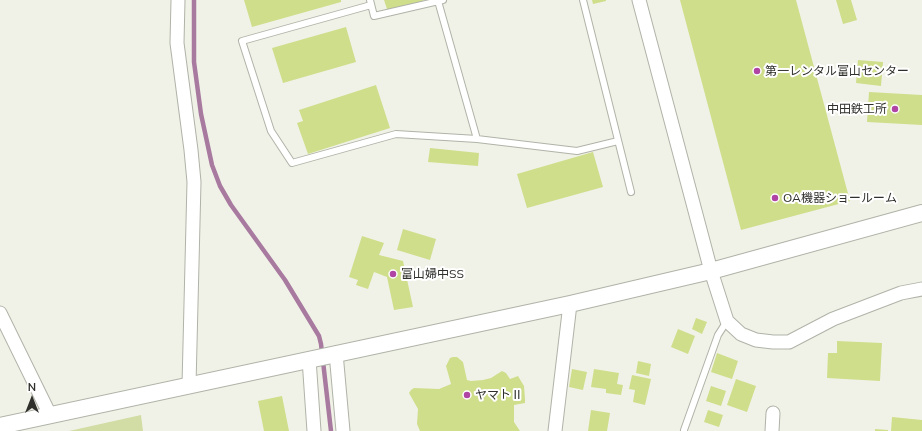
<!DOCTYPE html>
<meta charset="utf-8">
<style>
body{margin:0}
#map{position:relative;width:922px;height:431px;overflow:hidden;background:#f0f2e7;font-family:Mulish,sans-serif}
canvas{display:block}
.north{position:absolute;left:12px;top:379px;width:40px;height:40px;-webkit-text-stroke:3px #fff;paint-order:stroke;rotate:0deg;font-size:11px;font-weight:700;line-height:16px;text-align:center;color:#2f302c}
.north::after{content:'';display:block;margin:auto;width:14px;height:18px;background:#2f302c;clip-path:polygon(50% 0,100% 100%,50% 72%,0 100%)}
</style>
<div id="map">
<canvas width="922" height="431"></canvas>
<div class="north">N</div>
</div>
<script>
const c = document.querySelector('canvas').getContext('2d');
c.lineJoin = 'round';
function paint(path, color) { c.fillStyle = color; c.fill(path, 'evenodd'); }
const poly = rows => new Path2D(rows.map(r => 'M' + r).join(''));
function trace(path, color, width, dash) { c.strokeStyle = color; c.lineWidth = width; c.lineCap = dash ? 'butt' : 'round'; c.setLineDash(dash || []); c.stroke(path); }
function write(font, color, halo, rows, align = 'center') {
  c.font = font + ' Mulish,"Noto Sans JP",sans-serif'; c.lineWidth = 4; c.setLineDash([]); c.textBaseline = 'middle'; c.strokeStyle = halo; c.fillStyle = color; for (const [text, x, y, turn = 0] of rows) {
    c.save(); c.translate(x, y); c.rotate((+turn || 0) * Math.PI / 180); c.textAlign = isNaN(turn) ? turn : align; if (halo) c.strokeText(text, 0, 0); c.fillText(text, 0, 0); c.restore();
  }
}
paint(poly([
 [141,415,143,431,69,431]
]), '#d1dda4');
trace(poly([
 [194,0,194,62,201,114,212,165,220,186,231,205,285,280,319,336,321,344,331,431]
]), '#a87aa0', 4.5);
paint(poly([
 [244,0,341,0,341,2,252,27],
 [384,0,425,0,388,12],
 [592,0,606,0,606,1,593,4],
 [680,0,796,0,850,201,741,230],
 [836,0,851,0,857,20,843,24],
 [346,27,356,62,283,83,272,48],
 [858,60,883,62,881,86,856,83],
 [376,85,390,128,308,154,297,123,303,121,299,110],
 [869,92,922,95,922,125,867,122],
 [430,148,479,153,478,166,428,162],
 [593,152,603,187,527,208,517,174],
 [403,229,436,239,430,260,397,250],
 [362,236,384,243,379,255,403,261,413,307,394,310,387,277,374,272,368,289,356,285,358,280,349,277],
 [696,318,707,322,702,334,692,329],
 [678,329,695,336,688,354,671,347],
 [837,341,882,343,880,381,827,378,828,353,837,353],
 [717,353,738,361,732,379,711,372],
 [453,357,457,357,463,362,467,380,471,381,483,380,491,378,502,371,506,373,510,379,518,376,524,386,525,399,525,403,514,405,514,422,520,431,420,431,417,424,418,409,409,393,411,390,414,388,439,389,451,384,446,366,450,358],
 [638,361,651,364,649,376,636,373],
 [572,369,587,372,583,390,569,387],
 [594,369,619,373,617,384,623,385,621,395,606,393,606,389,591,387],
 [632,375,651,379,645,405,633,402,635,390,629,389],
 [736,379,756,386,747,412,727,405],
 [711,386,726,391,721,406,706,401],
 [282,396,289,431,264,431,258,401],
 [591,410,610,413,607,431,588,431],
 [708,410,723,415,719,427,704,422],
 [892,417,922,420,922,431,891,431],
 [875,429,888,430,888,431,875,431]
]), '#cfde8b');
const service = poly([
 [370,0,374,16,443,0],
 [583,0,631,192],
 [438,1,477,139],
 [371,5,242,41,271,131,292,163,396,134,477,139,577,151,618,141],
 [684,430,718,335,727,321]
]);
const minor = poly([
 [178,0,177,43,191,150,194,182,189,385],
 [639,0,711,271,727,321,741,334,756,340,773,342,789,342,833,319,901,293,922,289],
 [0,313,50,415],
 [336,353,343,431],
 [309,359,314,431],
 [555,431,570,304],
 [772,431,773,413]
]);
const tertiary = poly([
 [0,426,570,304,711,271,922,213]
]);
trace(service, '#b0b3a8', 8);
trace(minor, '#b0b3a8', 15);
trace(tertiary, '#b0b3a8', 18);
trace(service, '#fff', 6);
trace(minor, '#fff', 13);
trace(tertiary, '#fff', 16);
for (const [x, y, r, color] of [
 [757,71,4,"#b044a4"],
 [895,109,4,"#b044a4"],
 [775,198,4,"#b044a4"],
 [393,274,4,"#b044a4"],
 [467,395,4,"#b044a4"]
]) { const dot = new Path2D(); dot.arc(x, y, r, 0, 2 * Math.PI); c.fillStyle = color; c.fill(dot); trace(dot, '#fff', 1.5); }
write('12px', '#2f302c', '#fff', [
 ["第一レンタル富山センター",765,71],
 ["中田鉄工所",887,109,"right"],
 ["OA機器ショールーム",783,198],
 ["富山婦中SS",401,274],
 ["ヤマトⅡ",475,395]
], 'left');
</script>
